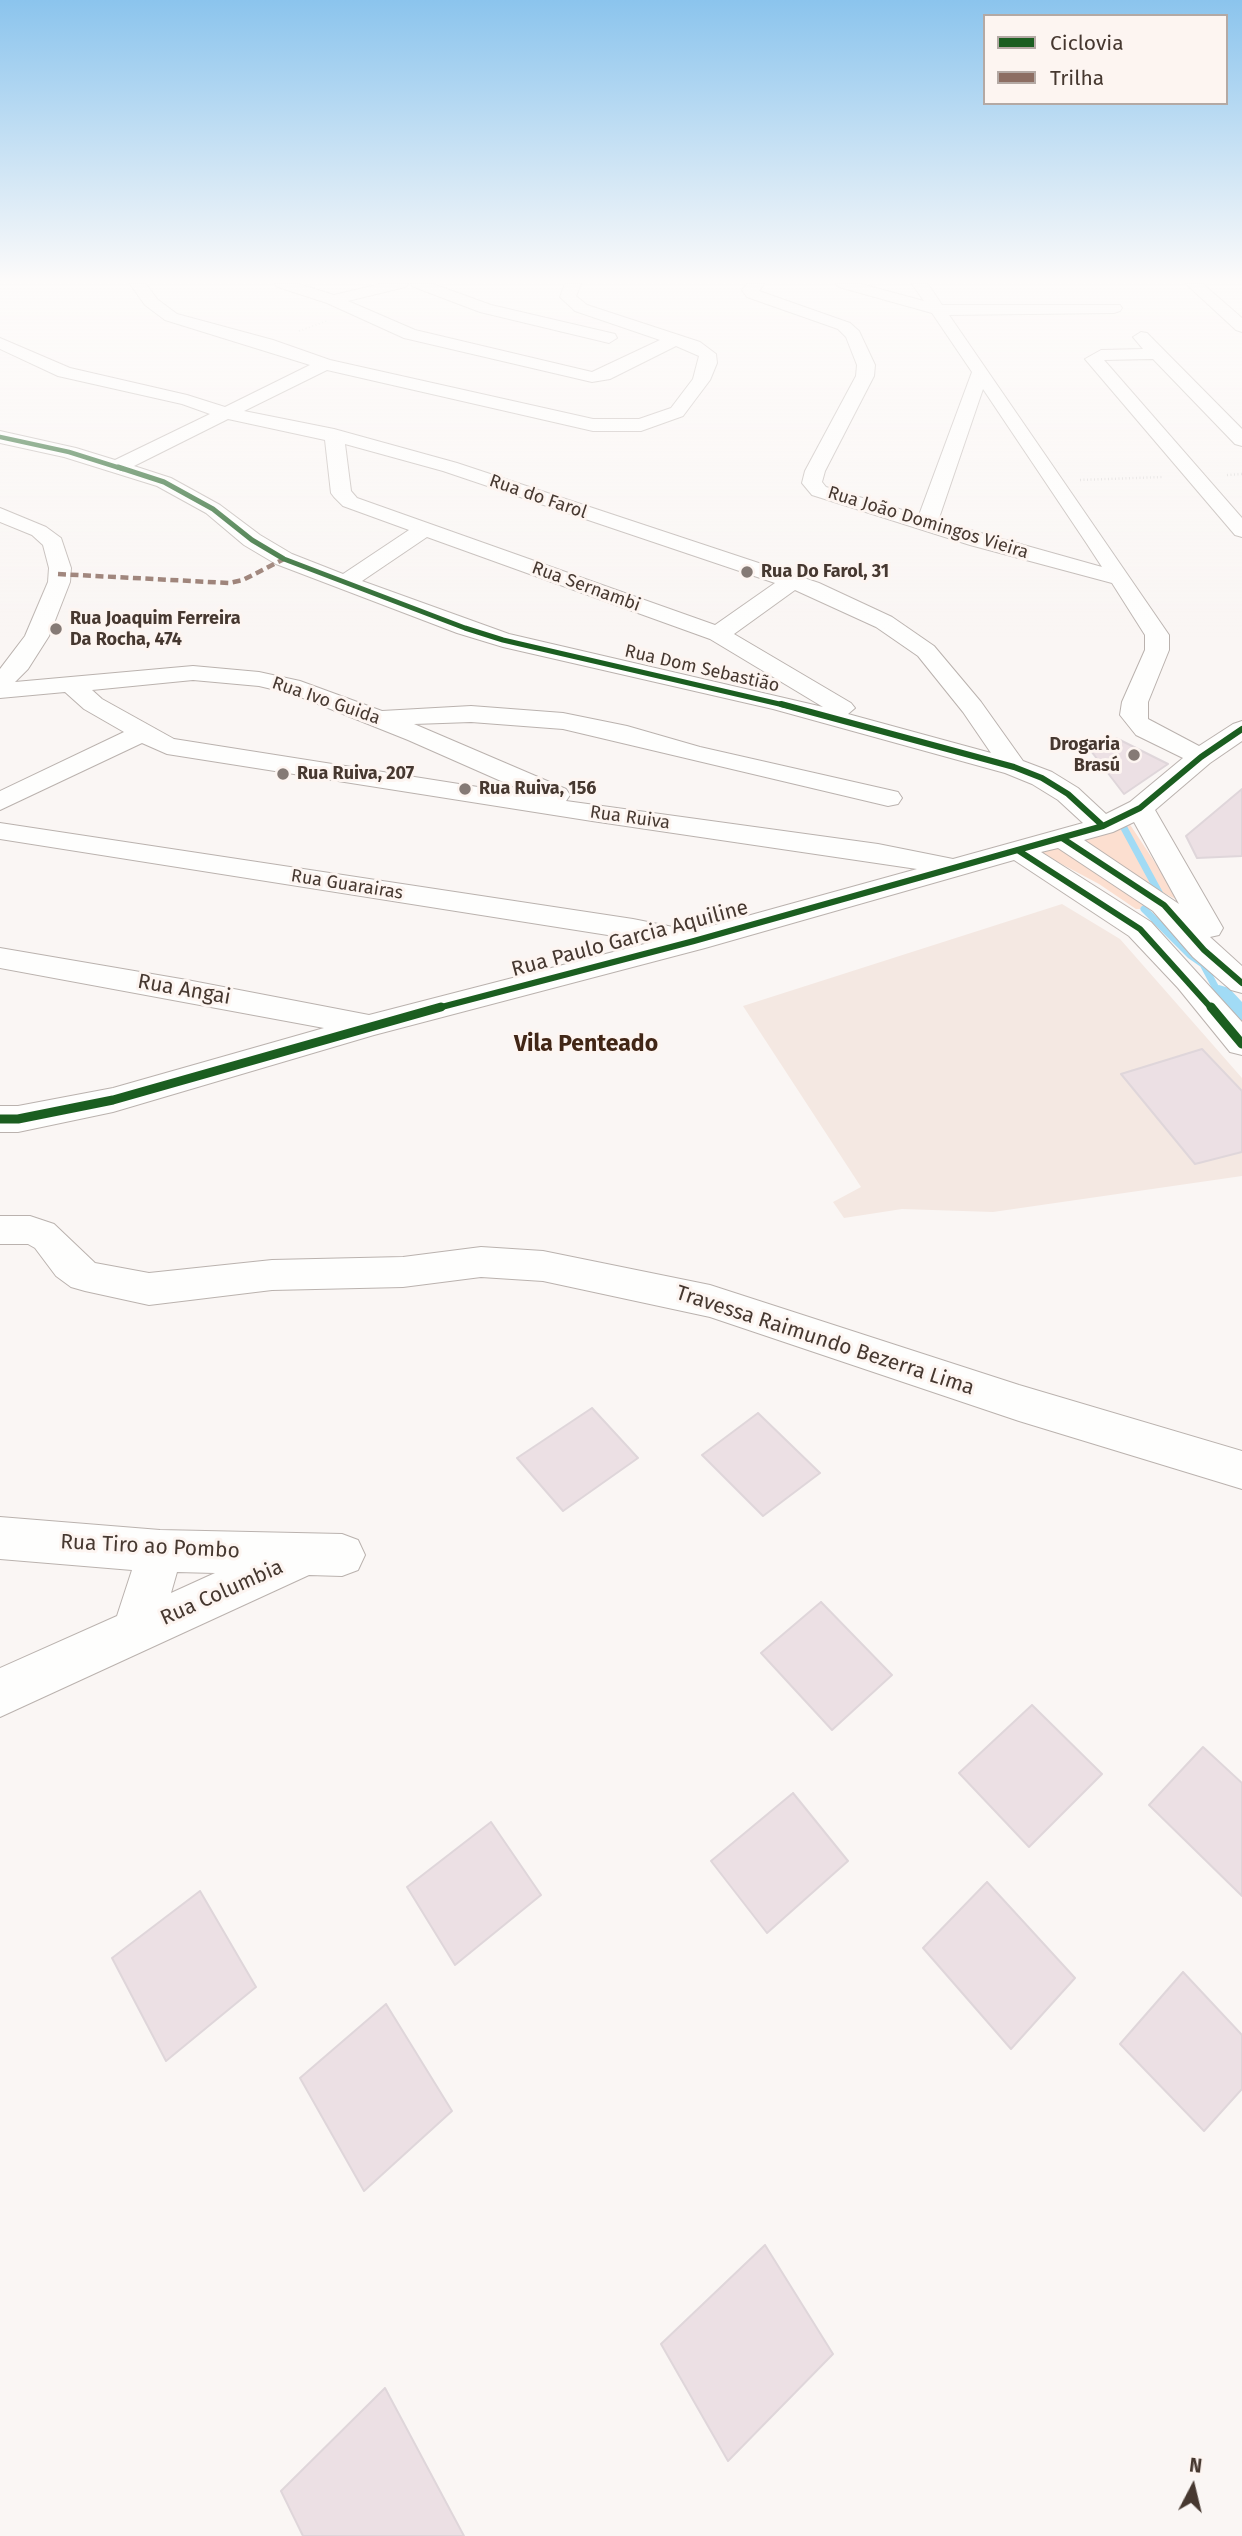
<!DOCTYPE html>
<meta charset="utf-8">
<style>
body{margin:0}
#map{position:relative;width:1242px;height:2536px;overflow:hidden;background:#faf6f4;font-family:"Fira Sans",sans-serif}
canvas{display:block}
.legend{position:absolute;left:983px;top:14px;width:245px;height:91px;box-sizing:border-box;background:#fdf5f1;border:2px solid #b4a9a4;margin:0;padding:9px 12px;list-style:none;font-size:21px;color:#463830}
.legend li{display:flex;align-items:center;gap:14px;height:35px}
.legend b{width:35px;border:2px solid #b4a9a4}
.north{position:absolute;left:1158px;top:2452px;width:70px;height:70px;-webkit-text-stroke:5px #fdf5f1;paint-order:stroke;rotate:7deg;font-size:19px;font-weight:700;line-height:28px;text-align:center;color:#463830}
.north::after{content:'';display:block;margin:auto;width:24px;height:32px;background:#463830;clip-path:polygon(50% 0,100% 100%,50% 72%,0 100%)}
</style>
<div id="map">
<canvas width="1242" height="2536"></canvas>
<ul class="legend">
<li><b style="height:9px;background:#1b5e20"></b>Ciclovia</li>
<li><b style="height:9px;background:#8d6e63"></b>Trilha</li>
</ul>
<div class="north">N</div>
</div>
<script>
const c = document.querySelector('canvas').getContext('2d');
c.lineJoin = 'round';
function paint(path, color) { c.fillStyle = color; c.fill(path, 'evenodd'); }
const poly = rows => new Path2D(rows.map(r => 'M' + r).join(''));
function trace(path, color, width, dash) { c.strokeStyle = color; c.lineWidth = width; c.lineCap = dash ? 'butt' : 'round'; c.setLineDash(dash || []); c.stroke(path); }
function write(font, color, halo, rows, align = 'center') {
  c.font = font + ' "Fira Sans",sans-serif'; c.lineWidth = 6; c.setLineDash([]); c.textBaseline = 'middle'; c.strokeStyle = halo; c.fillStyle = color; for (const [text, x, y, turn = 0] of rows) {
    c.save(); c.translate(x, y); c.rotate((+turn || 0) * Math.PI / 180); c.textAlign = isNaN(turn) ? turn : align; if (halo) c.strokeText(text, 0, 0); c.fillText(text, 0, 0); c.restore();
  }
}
paint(poly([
 [1062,904,1120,939,1242,1078,1242,1176,993,1212,902,1209,844,1218,833,1202,861,1187,743,1006]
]), '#f4e8e2');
paint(poly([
 [1127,820,1181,902,1147,884,1155,899,1144,909,1136,909,1099,884,1037,851]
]), '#fcdfd0');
trace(poly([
 [1124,828,1162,898],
 [1144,909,1190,955,1203,964,1219,994]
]), '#a1dbf5', 7);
paint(poly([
 [1219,985,1229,988,1242,1002,1242,1029,1232,1027,1205,994,1209,988,1219,985]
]), '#a1dbf5');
const building = poly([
 [1116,738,1168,764,1124,794,1091,751,1116,738],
 [1242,789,1242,856,1197,858,1186,836,1242,789],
 [1202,1049,1242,1091,1242,1152,1195,1164,1121,1074,1202,1049],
 [592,1408,638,1458,563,1511,517,1458,592,1408],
 [758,1413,820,1473,763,1516,702,1455,758,1413],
 [821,1602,892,1675,832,1730,761,1653,821,1602],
 [1032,1705,1102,1774,1029,1847,959,1773,1032,1705],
 [1203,1747,1242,1783,1242,1896,1149,1805,1203,1747],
 [793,1793,848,1861,767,1933,711,1861,793,1793],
 [491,1822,541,1895,455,1965,407,1887,491,1822],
 [987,1882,1075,1978,1011,2049,923,1948,987,1882],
 [200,1891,256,1987,166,2061,112,1958,200,1891],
 [1183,1972,1242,2035,1242,2089,1204,2131,1120,2044,1183,1972],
 [386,2004,452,2111,364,2191,300,2078,386,2004],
 [765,2245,833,2354,728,2461,661,2344,765,2245],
 [385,2388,464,2536,303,2536,281,2491,385,2388]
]);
paint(building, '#ece0e4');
trace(building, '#dfd6da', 2);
const minor = poly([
 [130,284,146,284,157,299,177,314,273,340,330,360,593,419,639,419,671,408,693,379,699,356,676,346,610,379,592,382,404,338,327,303,278,287,275,284,299,284,334,295,380,284,408,284,405,287,348,301,415,330,592,372,660,340,575,311,560,297,565,284,581,284,576,296,587,305,700,342,716,354,717,363,710,380,683,416,641,431,593,431,327,370,244,411,334,429,457,463,819,583,892,617,934,646,981,702,1023,761,1052,772,1078,788,1106,814,1130,802,1183,758,1136,735,1120,715,1122,702,1145,650,1145,635,1112,583,970,545,812,495,802,483,805,471,856,376,857,365,846,337,838,329,747,297,742,290,747,284,764,284,759,291,850,323,859,331,875,365,874,376,825,471,822,482,826,487,919,515,972,372,932,313,839,287,836,284,861,284,924,301,912,284,928,284,942,305,1120,305,1122,308,1120,311,1114,313,949,315,1169,635,1169,650,1148,702,1148,719,1199,746,1233,724,1242,721,1242,741,1210,763,1155,810,1223,928,1219,935,1210,937,1242,966,1242,993,1231,990,1193,957,1153,911,1058,848,1041,852,1151,922,1242,1022,1242,1055,1230,1052,1178,988,1129,936,1014,860,705,948,374,1035,113,1112,18,1132,0,1132,0,1106,18,1106,113,1088,324,1028,0,968,0,948,187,980,369,1015,652,942,0,839,0,823,633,919,693,931,917,869,592,821,167,754,142,743,0,810,0,791,124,732,84,709,65,692,0,698,0,669,25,636,48,582,49,568,43,545,32,535,0,522,0,508,46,527,61,538,71,568,70,582,49,636,28,669,15,682,193,666,259,672,300,681,382,711,471,706,563,713,627,726,700,747,898,792,902,798,898,804,888,806,563,729,471,722,414,724,566,789,570,795,566,801,878,844,953,859,1083,823,1058,800,1032,784,1005,773,773,709,503,647,457,633,276,564,244,545,206,513,157,486,64,457,0,443,0,431,76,448,115,460,210,414,182,404,58,376,0,349,0,338,70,368,187,395,225,407,310,365,165,320,145,305,130,284],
 [983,389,1087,544,1102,567,938,521,983,389],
 [228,419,325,440,331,493,334,497,343,506,409,530,343,574,292,554,260,535,220,505,171,478,134,466,228,419],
 [345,444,443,471,775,583,715,625,357,498,351,491,345,444],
 [427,537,710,639,823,707,509,634,362,581,427,537],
 [795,590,876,627,918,656,963,712,991,753,848,714,855,708,851,703,734,634,795,590],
 [193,680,259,686,293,694,408,740,535,796,174,739,102,699,92,690,193,680],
 [1134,822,1179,904,1084,840,1113,832,1134,822],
 [411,284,433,284,491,305,615,334,617,338,609,343,480,312,414,287,411,284],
 [1186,284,1203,284,1242,318,1242,332,1236,330,1186,284],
 [1141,332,1147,333,1242,429,1242,446,1235,444,1153,359,1104,360,1242,518,1242,537,1235,535,1085,359,1101,350,1143,349,1133,337,1141,332],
 [0,1216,30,1216,54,1224,95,1263,149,1273,272,1260,403,1257,481,1247,543,1251,710,1285,1019,1385,1242,1451,1242,1489,1019,1421,710,1317,543,1281,481,1277,403,1287,272,1290,149,1305,85,1291,71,1287,56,1276,35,1248,28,1244,0,1244,0,1216],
 [0,1517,160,1530,342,1534,358,1540,365,1555,358,1570,342,1576,309,1575,0,1717,0,1668,117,1616,132,1570,0,1559,0,1517],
 [177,1572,215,1573,171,1593,177,1572]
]);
trace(minor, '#bab2ae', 2);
trace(poly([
 [299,331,327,321]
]), '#dbd9d8', 2, [1, 2.5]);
trace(poly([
 [1227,475,1242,474],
 [1080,480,1162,477]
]), '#dbd9d8', 2.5, [1, 2.5]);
paint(minor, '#fefefd');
trace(poly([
 [58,574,229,583,243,580,284,559]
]), '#8d6e63', 4.5, [8, 4.5]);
trace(poly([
 [0,437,69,452,123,469]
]), '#1b5e20', 4.5);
trace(poly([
 [118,467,164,482,213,509,252,540,284,559,465,628,503,640,788,706]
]), '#1b5e20', 5);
trace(poly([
 [781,704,1014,767,1042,778,1068,794,1103,826],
 [1062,838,1164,905,1204,950,1242,983],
 [1019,851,1140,929,1212,1009],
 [434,1009,694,941,1103,826,1140,808,1201,757,1242,729]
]), '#1b5e20', 6);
trace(poly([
 [1211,1007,1242,1044],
 [0,1119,18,1119,113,1100,441,1007]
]), '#1b5e20', 9);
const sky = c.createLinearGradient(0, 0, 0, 639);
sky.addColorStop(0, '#8bc4ed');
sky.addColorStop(0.44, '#fdfbfa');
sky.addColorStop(1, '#fdfbfa00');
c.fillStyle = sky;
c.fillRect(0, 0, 1242, 639);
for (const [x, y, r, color] of [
 [747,572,7,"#857a75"],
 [56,629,7,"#857a75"],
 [1134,755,7,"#857a75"],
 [283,774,7,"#857a75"],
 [465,789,7,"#857a75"]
]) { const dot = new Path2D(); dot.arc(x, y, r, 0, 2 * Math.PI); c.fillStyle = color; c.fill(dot); trace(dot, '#fdf5f1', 2.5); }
write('18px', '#463830', '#fdf5f1', [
 ["Rua do Farol",538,497,19],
 ["Rua João Domingos Vieira",928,523,17],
 ["Rua Sernambi",586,587,20],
 ["Rua Dom Sebastião",702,669,13],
 ["Rua Ivo Guida",326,701,19],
 ["Rua Ruiva",630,818,8],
 ["Rua Guarairas",347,885,9]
]);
write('bold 18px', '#463830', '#fdf5f1', [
 ["Rua Do Farol, 31",761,572],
 ["Rua Joaquim Ferreira",70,619],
 ["Da Rocha, 474",70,640],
 ["Drogaria",1120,745,"right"],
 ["Brasú",1120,766,"right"],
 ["Rua Ruiva, 207",297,774],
 ["Rua Ruiva, 156",479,789]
], 'left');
write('21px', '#463830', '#fdf5f1', [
 ["Rua Paulo Garcia Aquiline",630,939,-15],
 ["Rua Angai",184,990,10],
 ["Travessa Raimundo Bezerra Lima",825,1341,18],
 ["Rua Tiro ao Pombo",150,1547,3],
 ["Rua Columbia",222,1593,-24]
]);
write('bold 23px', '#412616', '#fdf5f1', [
 ["Vila Penteado",586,1045]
]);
</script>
